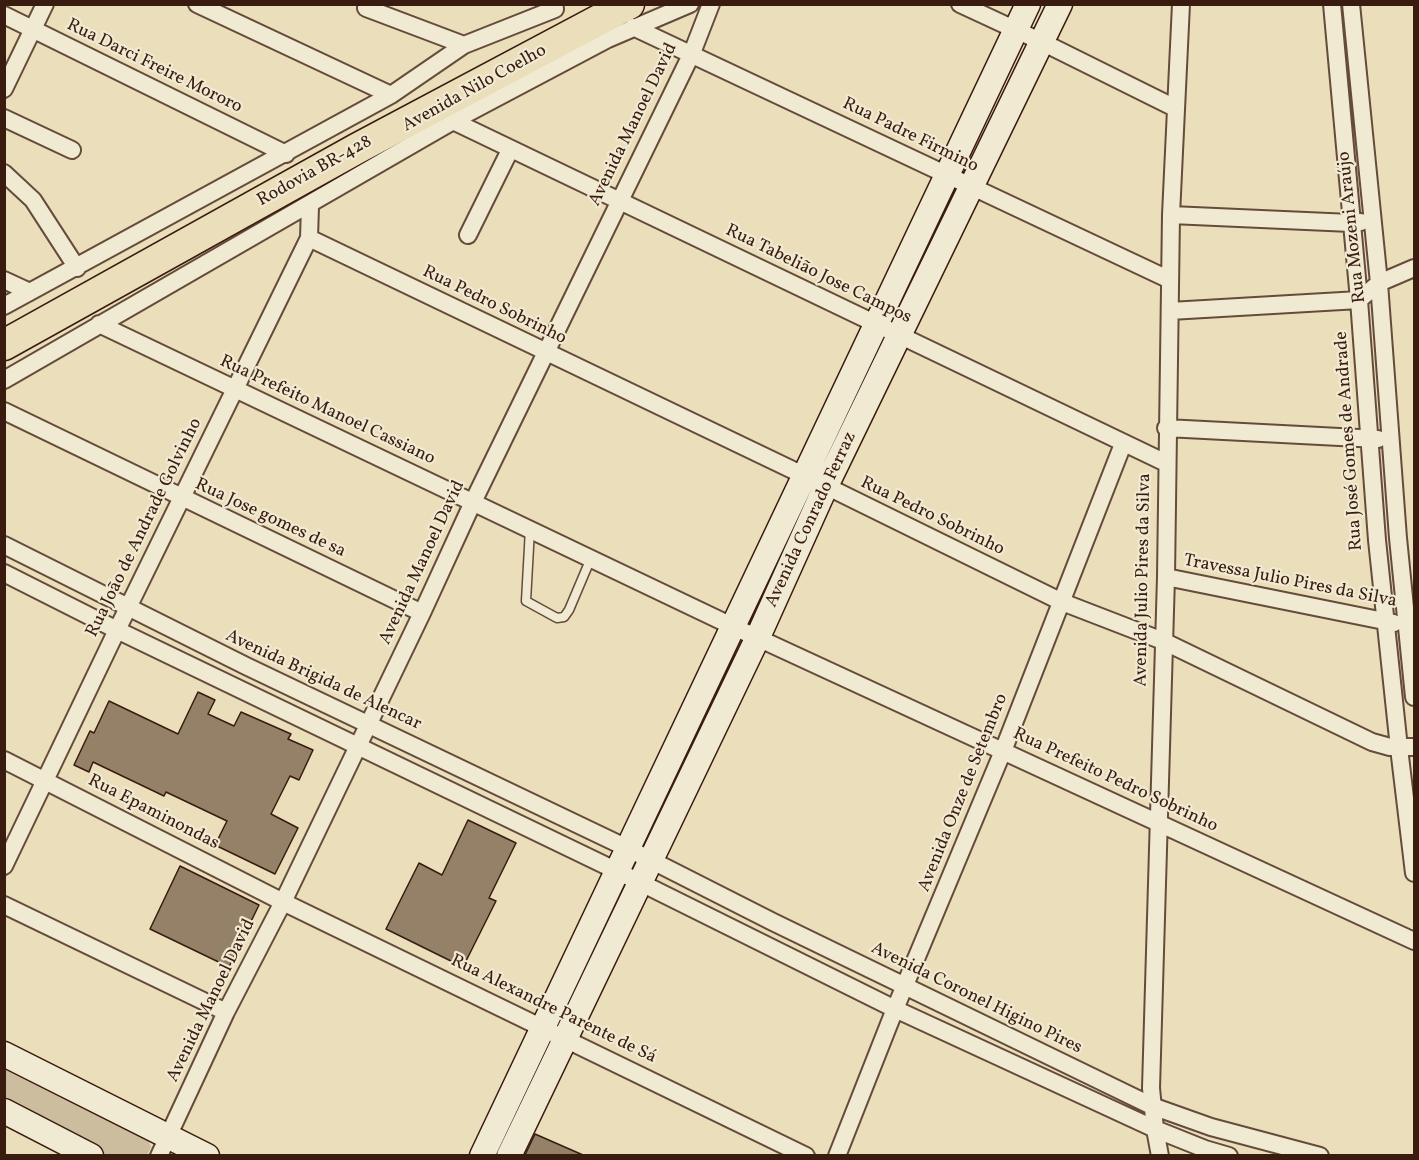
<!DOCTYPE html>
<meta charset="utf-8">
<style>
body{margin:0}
#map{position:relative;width:1419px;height:1160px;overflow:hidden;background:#eadebb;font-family:Vollkorn,serif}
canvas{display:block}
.frame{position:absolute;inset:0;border:6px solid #391b0f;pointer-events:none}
</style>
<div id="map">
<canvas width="1419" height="1160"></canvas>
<div class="frame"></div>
</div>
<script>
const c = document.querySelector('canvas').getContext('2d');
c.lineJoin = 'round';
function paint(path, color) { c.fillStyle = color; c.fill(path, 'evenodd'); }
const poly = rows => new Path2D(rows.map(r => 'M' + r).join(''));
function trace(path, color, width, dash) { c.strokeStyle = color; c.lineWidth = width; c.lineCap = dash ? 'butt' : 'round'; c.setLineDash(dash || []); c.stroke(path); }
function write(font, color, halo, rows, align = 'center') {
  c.font = font + ' Vollkorn,serif'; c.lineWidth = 4.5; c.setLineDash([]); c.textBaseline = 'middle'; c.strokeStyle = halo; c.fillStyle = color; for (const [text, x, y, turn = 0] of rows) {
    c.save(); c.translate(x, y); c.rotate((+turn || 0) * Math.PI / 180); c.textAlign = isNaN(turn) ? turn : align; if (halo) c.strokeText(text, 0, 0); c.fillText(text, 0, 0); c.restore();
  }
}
paint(poly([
 [4,1065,146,1134,151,1147,147,1155,107,1155,5,1105]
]), '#ccbd9e');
const building = poly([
 [198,692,215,700,208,714,234,726,241,712,291,734,288,739,313,750,299,780,290,776,271,814,298,828,275,874,215,845,227,821,166,792,164,796,93,762,89,772,74,765,90,731,94,733,109,701,178,734,198,692],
 [468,820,516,843,489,898,496,901,463,967,386,929,419,863,442,875,468,820],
 [180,866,259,905,229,967,150,929,180,866],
 [535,1134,583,1155,525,1155,535,1134]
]);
paint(building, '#958068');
trace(building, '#391b0f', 1.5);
const lane = poly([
 [530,529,526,601,557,618,564,617,569,610,591,558]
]);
const street = poly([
 [197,4,391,95],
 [960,4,1042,42,1175,108],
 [1332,4,1359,300,1377,540,1399,748,1414,873],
 [1351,4,1379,283,1398,538,1414,697],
 [366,8,464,45],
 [4,15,286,154],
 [633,27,1170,280],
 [4,89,45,4],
 [4,118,72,150],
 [453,121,1166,463],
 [4,173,33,200,77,268],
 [1171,215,1351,223,1361,222],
 [468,235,510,150],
 [309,238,826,486,1062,602,1163,641,1372,742,1390,747,1414,747],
 [4,280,30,292],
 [4,306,391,95,464,45,555,9],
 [1170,311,1359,300,1379,283,1414,268],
 [99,324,734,627,1414,941],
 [4,380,453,121,608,39,690,4],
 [4,411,422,613],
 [1166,428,1378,439],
 [4,545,246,666,627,848,773,922,1152,1106,1211,1127,1320,1156],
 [4,573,117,630,617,871,895,1009,1155,1129,1205,1149,1229,1156],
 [1166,577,1394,623],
 [4,760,283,902,806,1156],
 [4,866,117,630,309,238,310,206],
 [4,905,226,1012],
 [159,1156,226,1012,283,902,422,613,473,502,692,53,711,4],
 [837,1156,895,1009,1003,751,1123,444],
 [1160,1156,1155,1129,1151,1088,1166,577,1171,215,1181,4]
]);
const secondary = poly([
 [4,1054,207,1156],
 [4,1111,91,1156],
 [482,1156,1028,4],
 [509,1156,758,637,826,486,1060,4]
]);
const highway = poly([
 [4,345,358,148,629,4]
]);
trace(lane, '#654c3a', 11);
trace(street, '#654c3a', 20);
trace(secondary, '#391b0f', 27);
trace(highway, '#391b0f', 33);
trace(lane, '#f1ead3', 8);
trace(street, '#f1ead3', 16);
trace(secondary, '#f1ead3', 24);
trace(highway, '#eadebb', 30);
write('18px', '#391b0f', '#f1ead3', [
 ["Rua Darci Freire Mororo",154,67,26],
 ["Avenida Nilo Coelho",475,89,-29],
 ["Avenida Manoel David",634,125,-64],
 ["Rua Padre Firmino",910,136,26],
 ["Rodovia BR-428",315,172,-29],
 ["Rua Mozeni Araújo",1353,227,-96],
 ["Rua Tabelião Jose Campos",818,275,26],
 ["Rua Pedro Sobrinho",494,306,26],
 ["Rua Prefeito Manoel Cassiano",327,411,25],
 ["Rua José Gomes de Andrade",1350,441,-94],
 ["Rua Pedro Sobrinho",932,517,26],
 ["Rua Jose gomes de sa",270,519,25],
 ["Avenida Conrado Ferraz",812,520,-65],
 ["Rua João de Andrade Golvinho",145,528,-64],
 ["Avenida Manoel David",423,563,-65],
 ["Avenida Julio Pires da Silva",1144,580,-89],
 ["Travessa Julio Pires da Silva",1290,582,11],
 ["Avenida Brigida de Alencar",323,681,25],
 ["Rua Prefeito Pedro Sobrinho",1115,781,25],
 ["Avenida Onze de Setembro",964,793,-68],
 ["Rua Epaminondas",153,813,27],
 ["Avenida Coronel Higino Pires",976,999,26],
 ["Avenida Manoel David",212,1001,-64],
 ["Rua Alexandre Parente de Sá",553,1010,26]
]);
</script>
